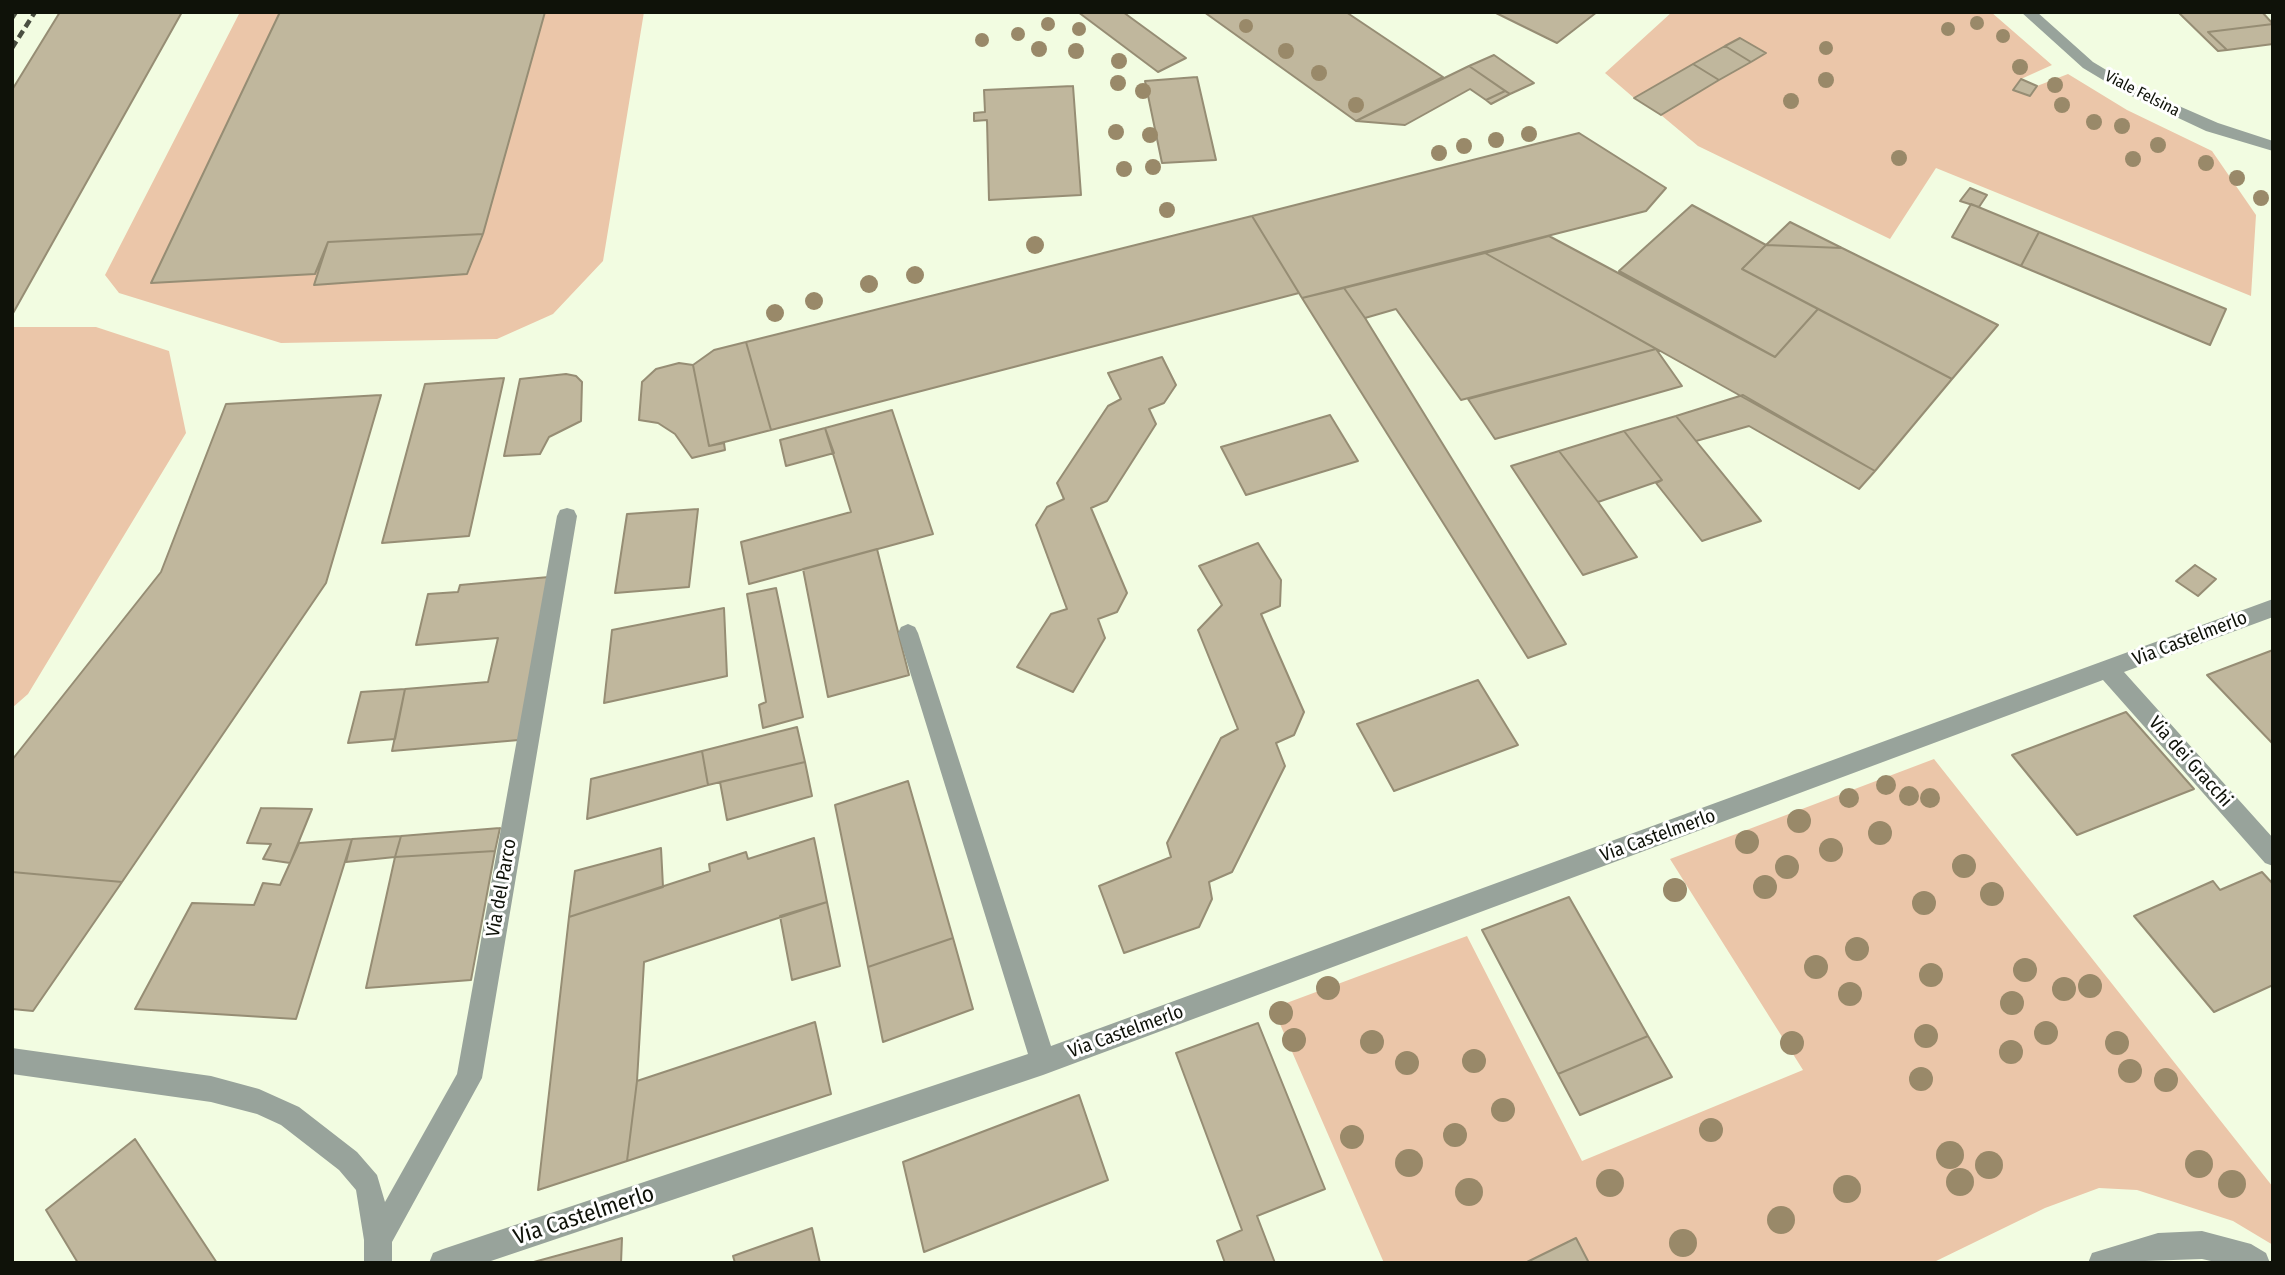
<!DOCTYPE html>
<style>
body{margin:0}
#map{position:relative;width:2285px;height:1275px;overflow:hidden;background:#f2fce1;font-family:"Fira Sans Condensed",sans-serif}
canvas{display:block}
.frame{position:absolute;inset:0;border:14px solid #0f1209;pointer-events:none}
</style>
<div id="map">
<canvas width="2285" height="1275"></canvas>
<div class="frame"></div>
</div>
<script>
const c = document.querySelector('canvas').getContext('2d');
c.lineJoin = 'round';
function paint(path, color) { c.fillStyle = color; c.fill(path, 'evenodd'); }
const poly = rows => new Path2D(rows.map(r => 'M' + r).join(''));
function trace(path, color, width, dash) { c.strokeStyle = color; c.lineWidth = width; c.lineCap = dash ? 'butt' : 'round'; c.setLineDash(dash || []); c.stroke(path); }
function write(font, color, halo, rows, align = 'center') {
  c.font = font + ' "Fira Sans Condensed",sans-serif'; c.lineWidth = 6; c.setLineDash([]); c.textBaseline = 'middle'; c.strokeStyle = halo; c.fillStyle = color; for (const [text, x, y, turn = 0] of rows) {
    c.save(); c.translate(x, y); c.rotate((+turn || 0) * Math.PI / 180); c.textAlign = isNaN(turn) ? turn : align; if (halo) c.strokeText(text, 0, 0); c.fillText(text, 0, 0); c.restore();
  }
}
paint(poly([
 [240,12,280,12,152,283,315,274,328,242,482,234,545,12,644,12,603,261,553,314,497,339,281,343,119,293,105,275],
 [1672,12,1991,12,2052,65,2021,79,2014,90,2030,96,2037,86,2068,74,2127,110,2212,151,2256,215,2251,296,1936,168,1890,239,1698,146,1661,115,1765,53,1740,38,1634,98,1605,73],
 [12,327,96,327,169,351,186,433,28,694,12,708],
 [1934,759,2273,1187,2273,1245,2233,1221,2137,1190,2099,1188,2045,1208,1932,1263,1384,1263,1273,1008,1467,936,1582,1161,1803,1070,1670,859]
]), '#ebc6a9');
const building = poly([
 [60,12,182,12,12,315,12,90,60,12],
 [280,12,545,12,483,234,328,242,315,274,151,283,280,12],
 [1078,12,1123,12,1186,58,1158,72,1078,12],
 [1204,12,1346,12,1443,77,1356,121,1204,12],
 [1494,12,1597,12,1557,43,1494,12],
 [2178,12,2262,12,2273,24,2208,32,2227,50,2218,51,2178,12],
 [2273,24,2273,44,2227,50,2208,32,2273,24],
 [1740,38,1766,53,1751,62,1725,46,1740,38],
 [1725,46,1751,62,1719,80,1693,64,1725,46],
 [1494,55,1534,83,1510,94,1469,66,1494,55],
 [1693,64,1719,80,1661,115,1634,98,1693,64],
 [1469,66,1505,91,1486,100,1470,89,1405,125,1356,121,1469,66],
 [1197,77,1216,160,1162,163,1145,81,1197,77],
 [2021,79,2037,86,2030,96,2013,90,2021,79],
 [1073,86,1081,195,989,200,987,120,974,121,974,113,985,112,984,90,1073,86],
 [1505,91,1510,94,1491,104,1486,100,1505,91],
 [1579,133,1666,188,1646,211,1302,298,1252,216,1579,133],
 [1970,188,1987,195,1979,207,1960,201,1970,188],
 [1971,204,2039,232,2021,266,1952,237,1971,204],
 [1692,205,1766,245,1742,269,1818,309,1775,357,1619,271,1692,205],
 [1252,216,1299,293,771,430,746,342,1252,216],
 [1790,222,1842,248,1766,245,1790,222],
 [2039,232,2226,309,2210,345,2021,266,2039,232],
 [483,234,467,274,314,285,328,242,483,234],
 [1549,236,1775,357,1818,309,1952,379,1875,471,1485,253,1549,236],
 [1766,245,1842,248,1998,325,1952,379,1742,269,1766,245],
 [1485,253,1656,349,1461,400,1396,309,1365,318,1344,288,1485,253],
 [1344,288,1365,318,1566,644,1528,658,1302,298,1344,288],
 [746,342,771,430,709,446,693,365,714,350,746,342],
 [1656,349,1682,386,1495,439,1468,399,1656,349],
 [1162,357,1176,385,1164,403,1149,409,1156,424,1107,501,1091,508,1127,593,1117,612,1098,619,1105,638,1073,692,1017,667,1051,614,1067,609,1036,525,1047,507,1064,499,1057,483,1108,406,1121,399,1108,373,1162,357],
 [679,363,693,365,709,446,724,443,725,450,692,458,675,434,658,423,639,420,642,382,656,369,679,363],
 [566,374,576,376,582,382,581,421,549,437,540,454,504,456,520,379,566,374],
 [504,378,469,536,382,543,425,384,504,378],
 [381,395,326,583,122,882,12,872,12,760,161,572,226,404,381,395],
 [1743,395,1875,471,1859,489,1749,426,1696,441,1676,416,1743,395],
 [892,410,933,534,749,584,741,542,851,512,825,428,892,410],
 [1330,415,1358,461,1246,495,1221,447,1330,415],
 [1676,416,1696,441,1761,521,1702,541,1656,483,1662,480,1624,431,1676,416],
 [825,428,834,453,786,466,780,440,825,428],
 [1624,431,1662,480,1598,502,1559,451,1624,431],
 [1559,451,1598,502,1637,557,1583,575,1511,466,1559,451],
 [698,509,689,587,615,593,627,514,698,509],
 [1258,543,1281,580,1280,606,1261,614,1304,712,1294,735,1276,743,1285,766,1232,872,1209,882,1212,899,1199,927,1124,953,1099,886,1171,857,1167,843,1221,738,1238,729,1198,630,1222,605,1199,566,1258,543],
 [877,549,909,675,828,697,803,569,877,549],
 [2195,565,2216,579,2198,596,2176,581,2195,565],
 [549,577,519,740,392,751,405,689,488,682,498,638,416,645,428,594,458,592,460,585,549,577],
 [776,588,803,717,763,728,759,705,766,702,747,594,776,588],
 [724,608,727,676,604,703,612,630,724,608],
 [2273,650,2273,744,2207,675,2273,650],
 [1478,680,1518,745,1394,791,1357,724,1478,680],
 [405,689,395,739,348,743,361,692,405,689],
 [2126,712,2194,789,2077,835,2012,755,2126,712],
 [797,727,805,762,708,785,702,751,797,727],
 [702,751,708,785,587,819,591,779,702,751],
 [805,762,812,796,727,820,720,782,805,762],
 [908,781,953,938,868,967,835,805,908,781],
 [261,808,312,809,290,863,263,859,271,844,247,843,261,808],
 [500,828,495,851,395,857,401,836,500,828],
 [401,836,395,857,346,862,352,839,401,836],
 [814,838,827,902,644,962,637,1081,627,1161,538,1190,569,917,710,871,709,864,746,852,748,859,814,838],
 [352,839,296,1019,135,1009,192,903,254,905,263,883,280,885,299,843,352,839],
 [661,848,663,887,569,917,575,871,661,848],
 [495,851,471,980,366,988,395,857,495,851],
 [12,872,122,882,33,1011,12,1009,12,872],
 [2262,872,2273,884,2273,985,2214,1012,2134,916,2213,881,2220,890,2262,872],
 [1569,897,1648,1036,1558,1074,1482,930,1569,897],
 [827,902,840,966,792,980,780,916,827,902],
 [953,938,973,1009,883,1042,868,967,953,938],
 [815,1022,831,1094,627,1161,637,1081,815,1022],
 [1258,1023,1325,1189,1257,1216,1275,1263,1225,1263,1217,1241,1242,1230,1176,1053,1258,1023],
 [1648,1036,1672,1077,1580,1115,1558,1074,1648,1036],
 [1079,1095,1108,1180,924,1252,903,1162,1079,1095],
 [135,1139,217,1263,78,1263,46,1210,135,1139],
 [812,1228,820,1263,735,1263,733,1256,812,1228],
 [622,1238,621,1263,530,1263,622,1238],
 [1576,1238,1589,1263,1525,1263,1576,1238]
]);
paint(building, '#c0b79d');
trace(building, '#968d74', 2);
paint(poly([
 [2021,12,2037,12,2093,62,2133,86,2218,123,2273,141,2273,151,2206,131,2123,92,2083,68,2021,12],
 [567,508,574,510,577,516,482,1078,392,1242,392,1263,364,1263,364,1240,356,1190,339,1170,281,1125,257,1114,211,1102,12,1074,12,1048,211,1076,259,1089,299,1107,357,1152,377,1175,385,1202,457,1074,557,516,560,510,567,508],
 [2273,599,2273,617,2124,672,2273,838,2273,866,2265,863,2103,680,1043,1075,485,1263,429,1263,433,1253,443,1249,1028,1054,898,633,901,627,908,624,915,627,918,633,1051,1046,2273,599],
 [2202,1231,2251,1244,2266,1253,2270,1263,2220,1263,2202,1259,2088,1263,2092,1253,2158,1233,2202,1231]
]), '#98a39b');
trace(poly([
 [12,18,16,12],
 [12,48,35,12]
]), '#4a4f41', 4.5, [8, 4.5]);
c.fillStyle = '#998969';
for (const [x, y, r] of [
 [1977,23,7],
 [1048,24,7],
 [1246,26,7],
 [1079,29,7],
 [1948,29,7],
 [1018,34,7],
 [2003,36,7],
 [982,40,7],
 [1826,48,7],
 [1039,49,8],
 [1076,51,8],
 [1286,51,8],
 [1119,61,8],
 [2020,67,8],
 [1319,73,8],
 [1826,80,8],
 [1118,83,8],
 [2055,85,8],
 [1143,91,8],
 [1791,101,8],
 [1356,105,8],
 [2062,105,8],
 [2094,122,8],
 [2122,126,8],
 [1116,132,8],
 [1529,134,8],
 [1150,135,8],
 [1496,140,8],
 [2158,145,8],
 [1464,146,8],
 [1439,153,8],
 [1899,158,8],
 [2133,159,8],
 [2206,163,8],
 [1153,167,8],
 [1124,169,8],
 [2237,178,8],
 [2261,198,8],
 [1167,210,8],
 [1035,245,9],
 [915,275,9],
 [869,284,9],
 [814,301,9],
 [775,313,9],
 [1886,785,10],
 [1909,796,10],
 [1849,798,10],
 [1930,798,10],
 [1799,821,12],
 [1880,833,12],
 [1747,842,12],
 [1831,850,12],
 [1964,866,12],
 [1787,867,12],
 [1765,887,12],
 [1675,890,12],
 [1992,894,12],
 [1924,903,12],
 [1857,949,12],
 [1816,967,12],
 [2025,970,12],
 [1931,975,12],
 [2090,986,12],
 [1328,988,12],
 [2064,989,12],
 [1850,994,12],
 [2012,1003,12],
 [1281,1013,12],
 [2046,1033,12],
 [1926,1036,12],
 [1294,1040,12],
 [1372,1042,12],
 [1792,1043,12],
 [2117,1043,12],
 [2011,1052,12],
 [1474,1061,12],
 [1407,1063,12],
 [2130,1071,12],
 [1921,1079,12],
 [2166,1080,12],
 [1503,1110,12],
 [1711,1130,12],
 [1455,1135,12],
 [1352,1137,12],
 [1950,1155,14],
 [1409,1163,14],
 [2199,1164,14],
 [1989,1165,14],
 [1960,1182,14],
 [1610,1183,14],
 [2232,1184,14],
 [1847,1189,14],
 [1469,1192,14],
 [1781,1220,14],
 [1683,1243,14]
]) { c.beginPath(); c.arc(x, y, r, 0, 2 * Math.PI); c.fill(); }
write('16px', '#0f1209', '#fff', [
 ["Viale Felsina",2142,94,27]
]);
write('19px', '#0f1209', '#fff', [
 ["Via Castelmerlo",2190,639,-21],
 ["Via dei Gracchi",2190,762,48],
 ["Via Castelmerlo",1658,836,-20],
 ["Via del Parco",502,888,-80],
 ["Via Castelmerlo",1126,1032,-20]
]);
write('23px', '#0f1209', '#fff', [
 ["Via Castelmerlo",584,1216,-18]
]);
</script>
